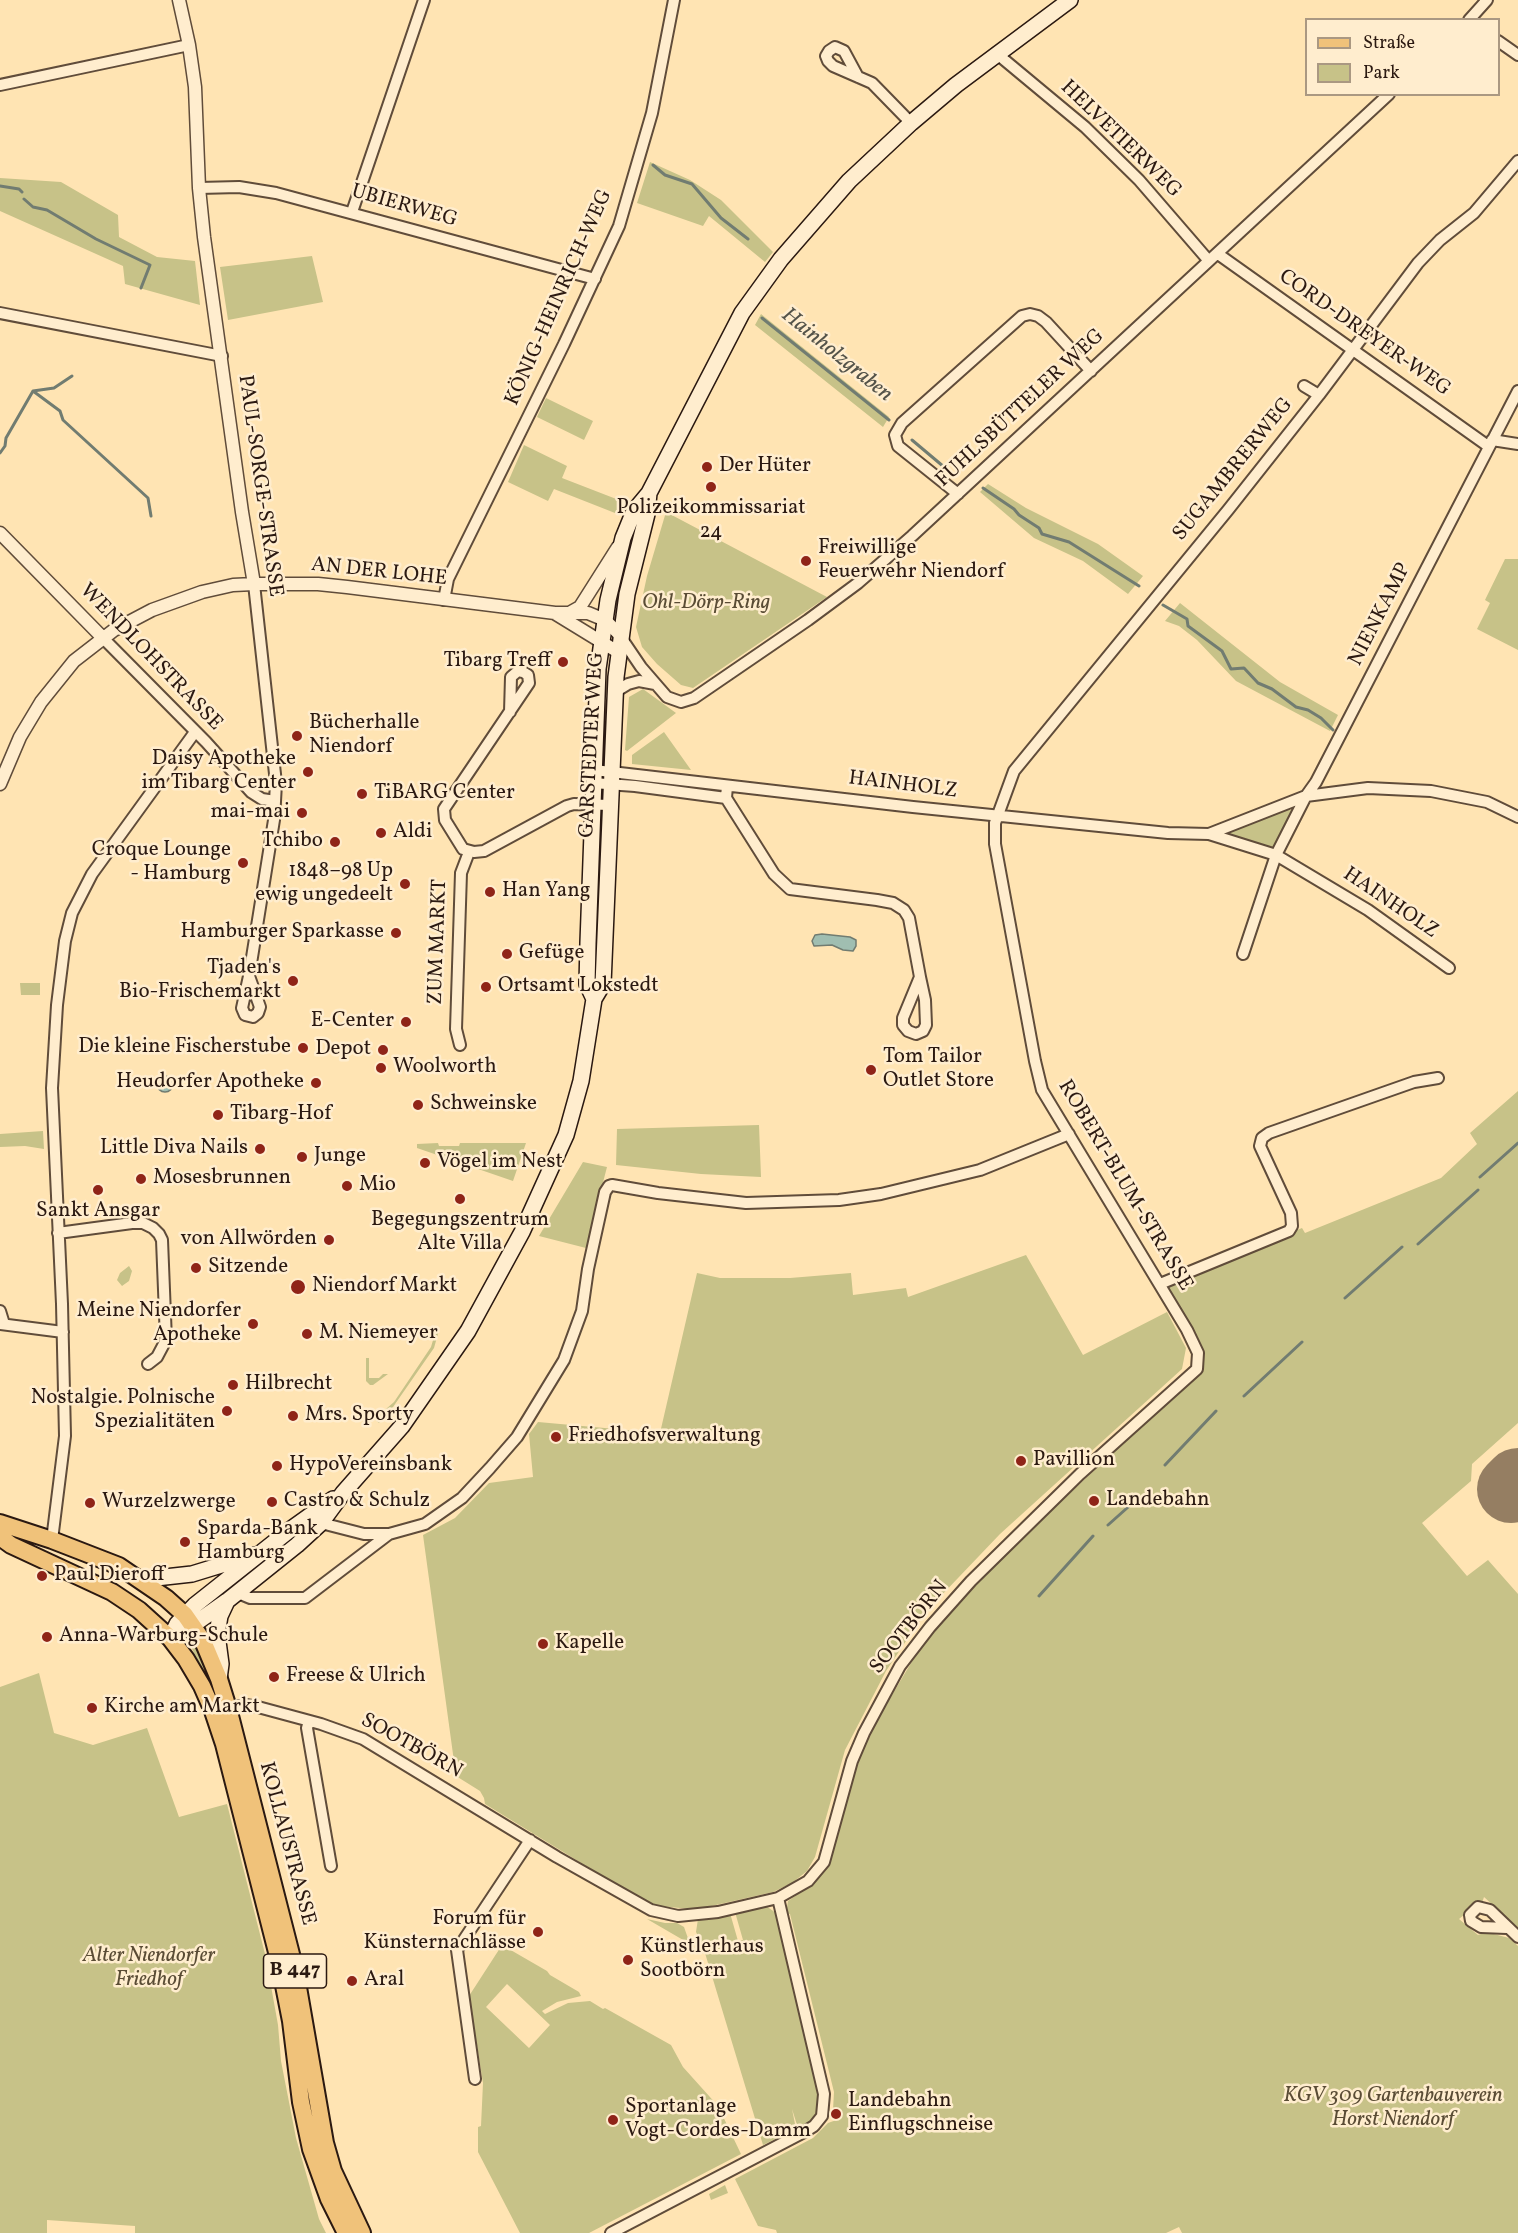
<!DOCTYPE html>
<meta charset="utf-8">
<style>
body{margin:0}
#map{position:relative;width:1518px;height:2233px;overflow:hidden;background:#ffe4b3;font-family:Vollkorn,serif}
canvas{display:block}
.legend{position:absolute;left:1305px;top:18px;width:195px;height:78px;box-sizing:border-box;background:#ffedce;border:2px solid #aa9882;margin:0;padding:8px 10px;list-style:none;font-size:18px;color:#2b1911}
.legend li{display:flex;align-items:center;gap:12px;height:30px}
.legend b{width:30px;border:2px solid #aa9882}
</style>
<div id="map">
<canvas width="1518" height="2233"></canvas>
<ul class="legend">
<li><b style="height:8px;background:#f0c27a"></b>Straße</li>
<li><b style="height:16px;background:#c7c288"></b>Park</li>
</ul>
</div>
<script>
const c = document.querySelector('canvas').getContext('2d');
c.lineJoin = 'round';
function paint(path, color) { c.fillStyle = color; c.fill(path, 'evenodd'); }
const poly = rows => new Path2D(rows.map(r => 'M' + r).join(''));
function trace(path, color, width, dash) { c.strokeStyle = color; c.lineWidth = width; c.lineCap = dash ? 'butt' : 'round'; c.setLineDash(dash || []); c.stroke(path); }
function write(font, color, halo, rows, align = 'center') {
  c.font = font + ' Vollkorn,serif'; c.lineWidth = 5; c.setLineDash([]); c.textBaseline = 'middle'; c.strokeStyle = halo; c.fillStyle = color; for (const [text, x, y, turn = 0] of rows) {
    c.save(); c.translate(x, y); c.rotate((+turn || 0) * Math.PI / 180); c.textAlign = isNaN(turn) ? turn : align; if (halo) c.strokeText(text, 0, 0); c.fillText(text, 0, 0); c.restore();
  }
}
paint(poly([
 [650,162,690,180,721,200,773,252,765,262,709,216,703,226,637,203],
 [0,178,61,182,118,215,119,237,157,257,195,261,200,305,125,284,123,266,0,211],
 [312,256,323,302,228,320,220,267],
 [761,314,889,417,883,427,755,325],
 [546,398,593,421,584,440,537,417],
 [524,445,567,466,562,478,624,502,615,513,554,489,548,501,508,482],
 [988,484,1026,508,1098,544,1143,576,1128,594,1083,561,1034,538,980,492],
 [666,512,827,597,693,688,681,685,657,664,642,647,636,627,647,576],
 [1505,559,1518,559,1518,650,1477,629,1490,603,1485,600],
 [1180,603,1280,682,1338,715,1330,731,1236,681,1197,640,1179,626,1165,621],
 [643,689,676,713,627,751,625,750,629,697],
 [664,732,691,770,632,764,632,755],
 [1287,809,1294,811,1273,848,1269,849,1228,835,1230,831],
 [20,983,40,983,40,995,21,995],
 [1518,1091,1518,1423,1472,1464,1471,1481,1422,1523,1467,1576,1488,1560,1518,1594,1518,1928,1484,1897,1482,1903,1477,1904,1459,1919,1478,1935,1486,1932,1509,1938,1518,1946,1518,2233,1182,2233,1179,2227,1166,2233,777,2233,776,2230,758,2226,735,2179,813,2138,828,2123,842,2118,841,2111,833,2110,834,2092,790,1914,786,1913,788,1901,808,1887,829,1861,857,1762,870,1732,911,1663,935,1629,1012,1547,1200,1372,1203,1362,1201,1346,1166,1285,1302,1228,1305,1233,1441,1178,1477,1144,1470,1133],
 [759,1125,761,1177,701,1174,616,1165,617,1129],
 [43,1131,44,1149,25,1146,0,1147,0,1134],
 [438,1143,439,1146,459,1146,460,1143,526,1143,513,1181,417,1148,417,1144],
 [583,1162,607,1167,586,1248,539,1236],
 [1026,1255,1083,1355,1167,1312,1186,1348,1182,1369,1000,1534,938,1599,916,1626,886,1671,845,1750,815,1857,807,1871,792,1883,773,1892,707,1907,691,1909,659,1906,640,1899,485,1804,484,1798,480,1791,456,1776,423,1535,455,1518,489,1483,533,1477,529,1434,538,1422,660,1433,697,1273,720,1278,790,1278,851,1273,853,1295,906,1288,908,1297],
 [129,1266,132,1271,129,1281,122,1286,117,1280,120,1273],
 [436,1330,439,1330,434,1348,393,1407,379,1423,373,1418,374,1414,386,1409,394,1402,431,1347],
 [366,1358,369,1358,369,1378,379,1378,383,1374,388,1374,373,1385,370,1385,366,1381],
 [191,1640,195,1640,209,1671,212,1685,210,1685,193,1651,190,1644],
 [39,1673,54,1733,93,1745,147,1728,179,1817,227,1804,266,1958,278,2025,281,2061,296,2138,319,2219,326,2233,135,2233,135,2226,47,2220,47,2233,0,2233,0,1687],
 [766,1906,776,1913,820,2098,817,2112,805,2127,801,2129,800,2127,798,2128,792,2109,796,2129,763,2145,705,1953,701,1954,702,1944,696,1932,698,1919,730,1913,738,1941,743,1940,735,1912],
 [647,1919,665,1923,677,1923,684,1927,690,1944],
 [502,1945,547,1971,550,1975,579,1992,581,1996,557,2002,542,2011,545,2014,568,2003,590,2001,603,2009,605,2008,671,2045,683,2067,718,2106,741,2154,589,2233,520,2233,478,2152,478,2127,481,2126,483,2083,469,1996],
 [507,1984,550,2025,529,2048,486,2007],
 [725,2185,728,2193,711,2200,709,2194]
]), '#c7c288');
const water = poly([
 [822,934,850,937,856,940,856,946,853,951,843,950,832,945,814,946,812,941,815,935,822,934],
 '157 1084a8 8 0 1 1 16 0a8 8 0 1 1-16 0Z'
]);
paint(water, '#a0beb1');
trace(water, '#717c71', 1.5);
trace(poly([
 [653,165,665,175,692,184,721,218,748,239],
 [0,186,19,189,22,192],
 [24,199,33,207,47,210,96,239,150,265,141,288],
 [762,318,889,420],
 [33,391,60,411,63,420,148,498,151,516],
 [912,440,950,472],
 [0,453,5,446,6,438,33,391,54,388,72,376],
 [983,488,1014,509,1019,515,1039,528,1042,534,1069,542,1139,586],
 [1163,605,1187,619,1188,626,1222,651,1231,669,1244,668,1258,683,1272,689,1296,707,1308,710,1321,718,1333,730],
 [1480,1177,1518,1143],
 [1418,1244,1478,1190],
 [1345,1298,1402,1247],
 [1244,1396,1302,1342],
 [1165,1465,1216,1411],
 [1108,1525,1136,1500],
 [1039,1596,1093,1536]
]), '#717c71', 3);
trace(poly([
 [1511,1489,1518,1482]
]), '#957e62', 68);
const minor = poly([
 [1469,20,1487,0],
 [1498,41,1518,55],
 [996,53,1085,127,1139,180,1209,261],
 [858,77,844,51,835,47,829,51,826,56,828,61,833,66,872,83,911,123],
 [0,85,189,45],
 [199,188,239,187,276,193,595,279],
 [352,212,424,0],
 [1218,254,1488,446],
 [0,313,222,356],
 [1304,386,1319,395],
 [1492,440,1518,444],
 [958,494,898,446,895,435,902,423,1022,316,1030,314,1038,316,1046,322,1091,371],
 [444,600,448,579,564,344,619,226,652,113,674,0],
 [620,636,641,667,667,697,681,702,694,698,808,620,858,583,912,536,1389,94],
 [102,637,206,742,251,792,262,799,275,801],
 [615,692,628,684,639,681,655,684],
 [510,712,511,677,518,671,523,672,528,675,529,683,444,809,445,820,463,849,474,852,484,851,567,806,574,804,611,805],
 [594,770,913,807,1168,833,1209,834,1306,796,1368,788,1431,791,1487,802,1518,817],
 [593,783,635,786,726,798],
 [727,786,726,798,774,874,790,889,877,900,893,903,904,910,909,918,920,977],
 [1209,834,1276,855,1368,910,1449,968],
 [1243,954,1276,855,1306,796,1316,782,1518,391],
 [249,976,274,820,276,783,254,584],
 [249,976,260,1007,258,1013,253,1017,245,1015,242,1008,249,976],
 [920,977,925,1000,926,1025,923,1031,916,1034,908,1031,903,1025,903,1018,920,977],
 [460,1045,456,1029,461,873,469,852],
 [58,1233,132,1223,143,1223,153,1228,159,1234,162,1240,166,1340,157,1357,148,1364],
 [1160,1284,1289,1231,1292,1226,1291,1213,1260,1146,1262,1138,1269,1133,1414,1082,1438,1078],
 [0,1311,4,1324],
 [0,1324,63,1332],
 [321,1523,364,1534,389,1534,425,1524,462,1498,490,1468,517,1437,564,1360,582,1311,588,1269,605,1192,609,1186,612,1185,658,1193,746,1203,839,1200,881,1194,980,1170,1069,1134],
 [52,1540,65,1436,62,1304,52,1088,57,1005,65,941,72,913,92,874,195,732],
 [238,1593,250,1598,305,1598,389,1534],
 [228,1708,246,1705,258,1707,321,1724,363,1739,557,1857,651,1910,678,1916,718,1912,778,1898,808,1881,824,1862,852,1761,864,1733,900,1666,930,1627,971,1581,1080,1474,1197,1369,1198,1353,1187,1330,1042,1090,1035,1061,995,844,995,823,1014,771,1228,510,1319,395,1418,263,1440,240,1474,213,1518,161],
 [309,1721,307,1728,331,1866],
 [1507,1928,1481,1927,1471,1921,1470,1915,1478,1907,1490,1910,1518,1937],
 [475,2079,457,1950,530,1840],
 [611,2233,806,2131,814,2126,822,2116,824,2094,778,1898]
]);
const tertiary = poly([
 [179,0,189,45,195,87,199,188,204,237,242,512,254,584],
 [0,533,102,637],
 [571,612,580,607,618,547],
 [556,614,618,652],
 [0,784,20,737,41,702,74,661,114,630,152,610,202,592,233,585,254,584,318,584,347,587,555,613,588,613,605,620,620,635]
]);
const secondary = poly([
 [594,999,587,984,588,943,598,669,608,600,623,538,634,511,649,493],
 [137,1578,156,1578,192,1574,254,1555],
 [170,1638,193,1625,227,1601,297,1545,321,1523,343,1493,402,1426,468,1331,522,1232,566,1135,581,1081,594,999,603,984,616,677,627,594,647,514,649,493,742,313,781,259,849,181,911,123,956,85,1070,0],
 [170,1638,177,1624,195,1605,291,1529,333,1499],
 [219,1679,221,1664,217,1634,220,1616,227,1601]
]);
const primary = poly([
 [0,1523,52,1540,119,1566,166,1598,185,1615,203,1641,219,1679,228,1708,295,1970,325,2143,333,2171,362,2233],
 [0,1537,11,1545,112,1592,139,1610,170,1638,186,1659,202,1686,213,1711,224,1744,279,1960,291,2021,301,2102,311,2149,329,2199,346,2233]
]);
trace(minor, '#604c3a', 14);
trace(tertiary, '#604c3a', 15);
trace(secondary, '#2b1911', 18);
trace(primary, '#2b1911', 20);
trace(minor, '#ffedce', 10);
trace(tertiary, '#ffedce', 12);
trace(secondary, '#ffedce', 15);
trace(primary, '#f0c27a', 16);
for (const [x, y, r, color] of [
 [707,467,6,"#8f2418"],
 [711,487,6,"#8f2418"],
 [806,561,6,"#8f2418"],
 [563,662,6,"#8f2418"],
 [297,736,6,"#8f2418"],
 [308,772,6,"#8f2418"],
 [362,794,6,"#8f2418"],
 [302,813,6,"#8f2418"],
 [381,833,6,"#8f2418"],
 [335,842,6,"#8f2418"],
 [243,863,6,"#8f2418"],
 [405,884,6,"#8f2418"],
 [490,892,6,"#8f2418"],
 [396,933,6,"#8f2418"],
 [507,954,6,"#8f2418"],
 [293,981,6,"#8f2418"],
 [486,987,6,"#8f2418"],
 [406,1022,6,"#8f2418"],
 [303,1048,6,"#8f2418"],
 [383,1050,6,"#8f2418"],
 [381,1068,6,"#8f2418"],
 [871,1070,6,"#8f2418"],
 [316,1083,6,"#8f2418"],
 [418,1105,6,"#8f2418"],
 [218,1115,6,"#8f2418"],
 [260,1149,6,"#8f2418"],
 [302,1157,6,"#8f2418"],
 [425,1163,6,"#8f2418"],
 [141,1179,6,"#8f2418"],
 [347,1186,6,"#8f2418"],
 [98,1190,6,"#8f2418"],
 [460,1199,6,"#8f2418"],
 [329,1240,6,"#8f2418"],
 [196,1268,6,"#8f2418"],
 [298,1287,8,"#8f2418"],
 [253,1324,6,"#8f2418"],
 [307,1334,6,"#8f2418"],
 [233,1385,6,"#8f2418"],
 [227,1411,6,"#8f2418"],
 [293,1416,6,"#8f2418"],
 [556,1437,6,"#8f2418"],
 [1021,1461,6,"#8f2418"],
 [277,1466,6,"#8f2418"],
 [1094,1501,6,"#8f2418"],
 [272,1502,6,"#8f2418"],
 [90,1503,6,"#8f2418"],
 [185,1542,6,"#8f2418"],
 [42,1576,6,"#8f2418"],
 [47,1637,6,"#8f2418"],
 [543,1644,6,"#8f2418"],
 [274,1677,6,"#8f2418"],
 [92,1708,6,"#8f2418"],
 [538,1932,6,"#8f2418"],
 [628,1960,6,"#8f2418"],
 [352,1981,6,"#8f2418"],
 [836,2114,6,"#8f2418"],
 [613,2120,6,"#8f2418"]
]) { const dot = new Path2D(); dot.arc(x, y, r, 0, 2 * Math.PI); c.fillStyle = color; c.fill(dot); trace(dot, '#ffedce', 2); }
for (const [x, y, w] of [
 [295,1971,63]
]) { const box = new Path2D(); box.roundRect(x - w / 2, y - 17, w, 34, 4.5); c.fillStyle = '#ffedce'; c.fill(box); trace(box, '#2b1911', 1.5); }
write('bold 20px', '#2b1911', null, [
 ["B 447",295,1971]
]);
write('21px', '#2b1911', '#ffedce', [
 ["HELVETIERWEG",1120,140,44],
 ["UBIERWEG",404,207,16],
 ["KÖNIG-HEINRICH-WEG",560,298,-66],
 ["CORD-DREYER-WEG",1364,334,35],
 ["FUHLSBÜTTELER WEG",1021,409,-43],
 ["SUGAMBRERWEG",1234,470,-51],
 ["PAUL-SORGE-STRASSE",259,486,82],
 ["AN DER LOHE",379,573,6],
 ["NIENKAMP",1381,615,-63],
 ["WENDLOHSTRASSE",150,658,46],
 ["GARSTEDTER WEG",593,745,-87],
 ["HAINHOLZ",903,786,7],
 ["HAINHOLZ",1390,904,34],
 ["ZUM MARKT",439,942,-88],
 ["ROBERT-BLUM-STRASSE",1124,1186,59],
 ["SOOTBÖRN",910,1628,-52],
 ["SOOTBÖRN",411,1747,29],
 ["KOLLAUSTRASSE",286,1844,75]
]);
write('21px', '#2b1911', '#ffedce', [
 ["Der Hüter",719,467],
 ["Polizeikommissariat",711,509,"center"],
 ["24",711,533,"center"],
 ["Freiwillige",818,549],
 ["Feuerwehr Niendorf",818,573],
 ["Tibarg Treff",551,662,"right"],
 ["Bücherhalle",309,724],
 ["Niendorf",309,748],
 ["Daisy Apotheke",296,760,"right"],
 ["im Tibarg Center",296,784,"right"],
 ["TiBARG Center",374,794],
 ["mai-mai",290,813,"right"],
 ["Aldi",393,833],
 ["Tchibo",323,842,"right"],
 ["Croque Lounge",231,851,"right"],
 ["- Hamburg",231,875,"right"],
 ["1848–98 Up",393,872,"right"],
 ["ewig ungedeelt",393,896,"right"],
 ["Han Yang",502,892],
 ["Hamburger Sparkasse",384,933,"right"],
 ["Gefüge",519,954],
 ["Tjaden's",281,969,"right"],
 ["Bio-Frischemarkt",281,993,"right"],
 ["Ortsamt Lokstedt",498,987],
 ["E-Center",394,1022,"right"],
 ["Die kleine Fischerstube",291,1048,"right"],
 ["Depot",371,1050,"right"],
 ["Tom Tailor",883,1058],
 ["Outlet Store",883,1082],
 ["Woolworth",393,1068],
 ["Heudorfer Apotheke",304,1083,"right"],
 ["Schweinske",430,1105],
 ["Tibarg-Hof",230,1115],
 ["Little Diva Nails",248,1149,"right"],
 ["Junge",314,1157],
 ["Vögel im Nest",437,1163],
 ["Mosesbrunnen",153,1179],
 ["Mio",359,1186],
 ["Sankt Ansgar",98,1212,"center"],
 ["Begegungszentrum",460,1221,"center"],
 ["Alte Villa",460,1245,"center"],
 ["von Allwörden",317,1240,"right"],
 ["Sitzende",208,1268],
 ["Niendorf Markt",312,1287],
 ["Meine Niendorfer",241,1312,"right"],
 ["Apotheke",241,1336,"right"],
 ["M. Niemeyer",319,1334],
 ["Hilbrecht",245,1385],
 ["Nostalgie. Polnische",215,1399,"right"],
 ["Spezialitäten",215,1423,"right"],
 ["Mrs. Sporty",305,1416],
 ["Friedhofsverwaltung",568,1437],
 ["Pavillion",1033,1461],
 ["HypoVereinsbank",289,1466],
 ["Landebahn",1106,1501],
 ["Castro & Schulz",284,1502],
 ["Wurzelzwerge",102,1503],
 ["Sparda-Bank",197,1530],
 ["Hamburg",197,1554],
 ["Paul Dieroff",54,1576],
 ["Anna-Warburg-Schule",59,1637],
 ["Kapelle",555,1644],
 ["Freese & Ulrich",286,1677],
 ["Kirche am Markt",104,1708],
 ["Forum für",526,1920,"right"],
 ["Künsternachlässe",526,1944,"right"],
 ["Künstlerhaus",640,1948],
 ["Sootbörn",640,1972],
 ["Aral",364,1981],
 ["Landebahn",848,2102],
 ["Einflugschneise",848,2126],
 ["Sportanlage",625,2108],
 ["Vogt-Cordes-Damm",625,2132]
], 'left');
write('italic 21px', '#5a4c35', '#ffedce', [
 ["Ohl-Dörp-Ring",706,604],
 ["Alter Niendorfer",149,1957],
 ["Friedhof",149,1981],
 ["KGV 309 Gartenbauverein",1393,2097],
 ["Horst Niendorf",1393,2121]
]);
write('italic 22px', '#545349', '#ffedce', [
 ["Hainholzgraben",836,356,39]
]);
</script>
